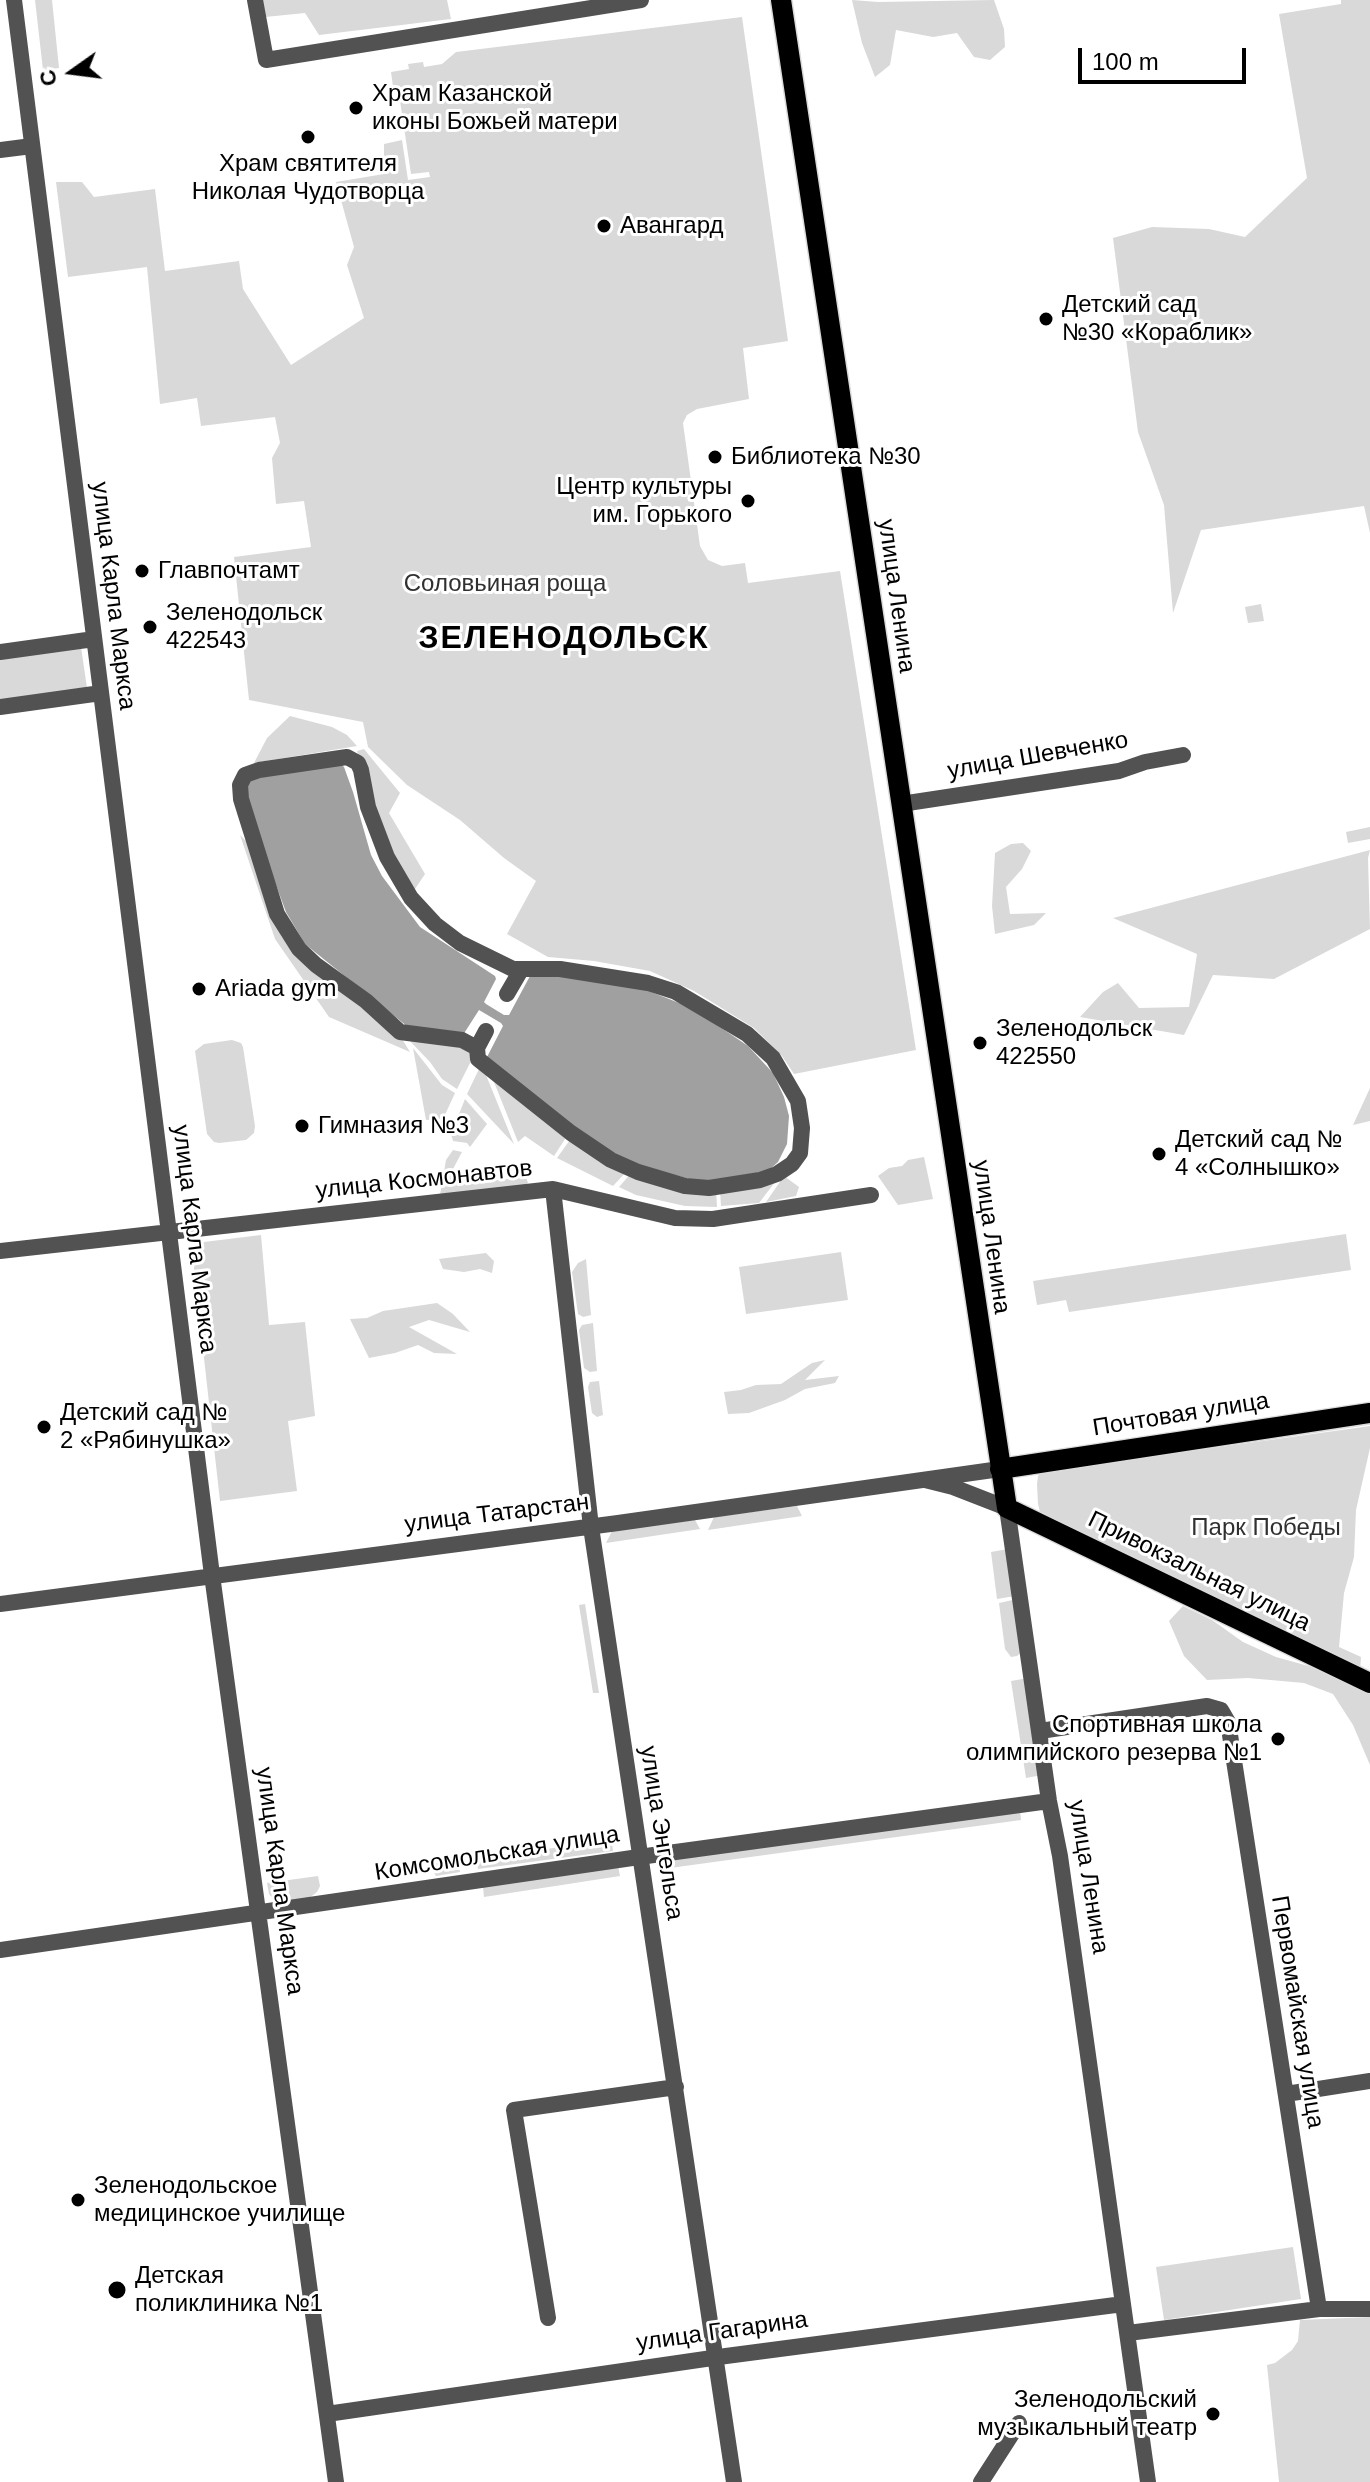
<!DOCTYPE html>
<meta charset="utf-8">
<style>
body{margin:0}
#map{position:relative;width:1370px;height:2482px;overflow:hidden;background:#fff;font-family:Arial,sans-serif}
canvas{display:block}
.north{position:absolute;left:32px;top:32px;width:80px;height:80px;-webkit-text-stroke:6px #fff;paint-order:stroke;rotate:256deg;font-size:22px;font-weight:700;line-height:32px;text-align:center;color:#000}
.north::after{content:'';display:block;margin:auto;width:28px;height:36px;background:#000;clip-path:polygon(50% 0,100% 100%,50% 72%,0 100%)}
.scale{position:absolute;left:1078px;top:48px;width:168px;height:36px;box-sizing:border-box;border:4px solid #000;border-top:0;padding-left:10px;font-size:24px;line-height:28px;white-space:nowrap;color:#000;-webkit-text-stroke:6px #fff;paint-order:stroke}
</style>
<div id="map">
<canvas width="1370" height="2482"></canvas>
<div class="north">С</div>
<div class="scale">100 m</div>
</div>
<script>
const c = document.querySelector('canvas').getContext('2d');
c.lineJoin = 'round';
function paint(path, color) { c.fillStyle = color; c.fill(path, 'evenodd'); }
const poly = rows => new Path2D(rows.map(r => 'M' + r).join(''));
function trace(path, color, width, dash) { c.strokeStyle = color; c.lineWidth = width; c.lineCap = dash ? 'butt' : 'round'; c.setLineDash(dash || []); c.stroke(path); }
function write(font, color, halo, rows, align = 'center') {
  c.font = font + ' Arial,sans-serif'; c.lineWidth = 6; c.setLineDash([]); c.textBaseline = 'middle'; c.strokeStyle = halo; c.fillStyle = color; for (const [text, x, y, turn = 0] of rows) {
    c.save(); c.translate(x, y); c.rotate((+turn || 0) * Math.PI / 180); c.textAlign = isNaN(turn) ? turn : align; if (halo) c.strokeText(text, 0, 0); c.fillText(text, 0, 0); c.restore();
  }
}
paint(poly([
 [35,0,52,0,59,68,43,70],
 [262,0,447,0,451,19,319,35,305,13,265,17],
 [852,0,878,2,994,0,1004,29,1005,47,990,60,974,57,957,33,933,37,896,30,890,65,875,77,862,43],
 [1341,0,1370,0,1370,533,1364,506,1201,530,1173,613,1164,505,1138,432,1113,238,1152,227,1209,229,1245,237,1307,178,1279,14,1341,4],
 [742,17,788,341,743,348,749,399,697,409,687,415,683,423,700,546,708,560,722,566,745,563,748,583,840,571,916,1050,794,1074,782,1056,754,1028,694,991,650,971,594,961,548,957,507,934,536,881,504,858,460,820,407,785,368,747,363,722,249,700,234,557,311,547,304,501,276,504,272,458,280,443,275,417,201,426,197,398,160,404,147,267,68,277,56,182,82,182,94,197,155,189,165,271,239,261,243,289,291,365,364,318,347,265,354,247,336,182,384,174,384,144,402,140,408,180,430,177,429,172,411,174,399,94,394,94,391,72,409,69,408,64,423,62,424,67,442,64,456,52],
 [1261,604,1264,621,1248,623,1245,607],
 [81,647,87,688,0,700,0,659],
 [290,716,332,727,347,735,357,746,254,763,267,738],
 [364,749,400,793,389,813,425,874,413,892,390,856,357,751],
 [1370,827,1370,839,1348,843,1346,832],
 [240,835,246,841,265,901,282,937,303,963,399,1034,410,1052,329,1017,275,939],
 [1023,843,1031,851,1022,869,1006,887,1010,914,1046,913,1034,925,995,934,992,906,995,853,1011,844],
 [1370,850,1368,858,1370,929,1274,979,1213,975,1184,1035,1080,1017,1103,992,1118,983,1139,1008,1189,1007,1197,954,1113,918],
 [407,1038,461,1046,471,1053,472,1059,457,1089,442,1079,430,1062],
 [232,1040,241,1043,243,1047,255,1126,254,1133,246,1140,219,1143,214,1142,207,1134,195,1051,204,1044],
 [413,1048,442,1085,455,1093,443,1119,426,1120],
 [480,1067,484,1070,514,1144,467,1094],
 [490,1072,567,1136,554,1156,525,1136,518,1142],
 [1370,1088,1370,1121,1353,1125],
 [465,1099,487,1124,470,1147,467,1143,453,1141,451,1134],
 [572,1137,627,1171,613,1186,557,1158],
 [453,1150,462,1152,453,1169,458,1181,468,1183,526,1177,528,1183,520,1188,440,1195,446,1160],
 [924,1157,933,1199,898,1205,878,1176,889,1168,902,1166,908,1160],
 [632,1172,716,1190,717,1207,685,1206,636,1195,619,1187],
 [784,1176,799,1187,796,1196,766,1202],
 [779,1177,759,1203,721,1206,720,1190],
 [1346,1234,1351,1270,1069,1312,1066,1300,1037,1305,1033,1281],
 [261,1235,269,1325,305,1322,315,1416,288,1421,297,1491,220,1501,192,1251,197,1245,204,1242],
 [841,1252,848,1300,746,1314,739,1267],
 [486,1253,494,1261,492,1273,480,1269,464,1272,443,1269,439,1259],
 [586,1259,591,1315,583,1317,578,1314,572,1272,578,1263],
 [437,1303,453,1314,470,1332,429,1320,409,1327,457,1354,434,1353,418,1345,395,1353,369,1358,350,1319,367,1318,383,1311],
 [593,1323,597,1371,590,1372,584,1368,579,1330,582,1325],
 [825,1360,805,1380,839,1376,835,1383,805,1389,785,1400,749,1413,728,1414,724,1392,741,1390,756,1385,781,1384,812,1363],
 [599,1381,603,1415,597,1417,592,1413,588,1387,590,1382],
 [1370,1426,1370,1448,1356,1510,1354,1557,1344,1593,1339,1647,1361,1657,1360,1671,1055,1521,1040,1512,1038,1504,1037,1484,1038,1476,1041,1472],
 [797,1506,802,1516,708,1530,714,1517],
 [695,1520,700,1529,606,1543,612,1531],
 [1008,1549,1015,1596,997,1599,991,1552],
 [1017,1599,1023,1651,1017,1656,1011,1657,1005,1649,999,1603],
 [585,1604,599,1693,593,1693,579,1605],
 [1183,1606,1212,1620,1243,1642,1276,1657,1312,1667,1370,1694,1370,1765,1353,1725,1333,1694,1304,1683,1248,1678,1207,1680,1184,1656,1169,1621],
 [1028,1678,1042,1775,1026,1778,1011,1681],
 [1020,1809,1021,1820,670,1868,668,1857],
 [611,1837,613,1851,478,1869,476,1859,581,1844,581,1841],
 [458,1860,460,1872,436,1876,429,1864],
 [618,1866,620,1876,484,1897,483,1887],
 [318,1876,320,1886,317,1892,308,1899,276,1902,269,1894,267,1883],
 [1293,2247,1301,2299,1164,2320,1156,2267],
 [1370,2317,1370,2482,1279,2482,1267,2365,1275,2363,1292,2350,1298,2341,1300,2320]
]), '#d9d9d9');
paint(poly([
 [341,764,344,767,353,792,371,855,382,876,420,927,495,976,496,979,484,1002,486,1004,504,1015,509,1015,530,976,560,973,641,988,692,1008,748,1046,773,1073,784,1097,789,1116,787,1144,778,1162,768,1171,701,1182,626,1162,598,1147,487,1057,503,1026,501,1023,479,1010,463,1035,408,1027,305,944,286,912,276,885,254,823,246,786,253,778]
]), '#a0a0a0');
const major = poly([
 [781,0,1007,1508,1370,1683],
 [1000,1469,1370,1413]
]);
trace(major, '#dbdbdb', 23);
trace(poly([
 [14,0,212,1575,336,2482],
 [255,0,266,60,641,0],
 [0,150,32,146],
 [0,652,94,639],
 [0,707,101,693],
 [347,757,358,763,361,770,368,807,387,857,411,898,435,924,460,943,513,969,560,969,648,983,676,992,747,1034,773,1058,798,1101,802,1128,800,1153,792,1164,777,1174,760,1180,709,1188,685,1186,638,1172,611,1160,571,1133,478,1059,477,1048,462,1040,400,1032,366,1001,316,965,299,949,277,914,241,799,240,785,245,775,259,770,347,757],
 [901,804,1119,771,1145,762,1183,755],
 [507,994,521,970],
 [477,1048,486,1031],
 [553,1189,591,1527,734,2482],
 [0,1251,553,1189,675,1218,713,1219,871,1195],
 [925,1480,953,1487,1007,1508,1049,1801,1060,1856,1148,2482],
 [0,1604,618,1523,1000,1469],
 [1040,1731,1207,1706,1221,1710,1228,1722,1319,2309],
 [0,1950,639,1857,1049,1801],
 [1286,2094,1370,2081],
 [548,2318,514,2110,676,2087],
 [1128,2333,1319,2309,1370,2309],
 [327,2414,726,2356,1123,2304],
 [981,2482,1019,2423]
]), '#525252', 16);
trace(major, '#000', 20);
for (const [x, y, r, color] of [
 [356,108,8,"#000"],
 [308,137,8,"#000"],
 [604,226,8,"#000"],
 [1046,319,8,"#000"],
 [715,457,8,"#000"],
 [748,501,8,"#000"],
 [142,571,8,"#000"],
 [150,627,8,"#000"],
 [199,989,8,"#000"],
 [980,1043,8,"#000"],
 [302,1126,8,"#000"],
 [1159,1154,8,"#000"],
 [44,1427,8,"#000"],
 [1278,1739,8,"#000"],
 [78,2200,8,"#000"],
 [117,2290,10,"#000"],
 [1213,2414,8,"#000"]
]) { const dot = new Path2D(); dot.arc(x, y, r, 0, 2 * Math.PI); c.fillStyle = color; c.fill(dot); trace(dot, '#fff', 3); }
write('24px', '#000', '#fff', [
 ["Храм Казанской",372,94],
 ["иконы Божьей матери",372,122],
 ["Храм святителя",308,164,"center"],
 ["Николая Чудотворца",308,192,"center"],
 ["Авангард",620,226],
 ["Детский сад",1062,305],
 ["№30 «Кораблик»",1062,333],
 ["Библиотека №30",731,457],
 ["Центр культуры",732,487,"right"],
 ["им. Горького",732,515,"right"],
 ["Главпочтамт",158,571],
 ["Зеленодольск",166,613],
 ["422543",166,641],
 ["Ariada gym",215,989],
 ["Зеленодольск",996,1029],
 ["422550",996,1057],
 ["Гимназия №3",318,1126],
 ["Детский сад №",1175,1140],
 ["4 «Солнышко»",1175,1168],
 ["Детский сад №",60,1413],
 ["2 «Рябинушка»",60,1441],
 ["Спортивная школа",1262,1725,"right"],
 ["олимпийского резерва №1",1262,1753,"right"],
 ["Зеленодольское",94,2186],
 ["медицинское училище",94,2214],
 ["Детская",135,2276],
 ["поликлиника №1",135,2304],
 ["Зеленодольский",1197,2400,"right"],
 ["музыкальный театр",1197,2428,"right"]
], 'left');
write('24px', '#303030', '#fff', [
 ["Соловьиная роща",505,584],
 ["Парк Победы",1266,1528]
]);
write('24px', '#000', '#fff', [
 ["улица Карла Маркса",113,596,83],
 ["улица Ленина",896,596,82],
 ["улица Шевченко",1038,756,-10],
 ["улица Космонавтов",424,1180,-6],
 ["улица Ленина",991,1237,82],
 ["улица Карла Маркса",194,1239,83],
 ["Почтовая улица",1181,1415,-9],
 ["улица Татарстан",497,1514,-7],
 ["Привокзальная улица",1199,1572,26],
 ["улица Энгельса",661,1833,81],
 ["Комсомольская улица",497,1854,-9],
 ["улица Ленина",1088,1877,81],
 ["улица Карла Маркса",279,1881,82],
 ["Первомайская улица",1297,2012,81],
 ["улица Гагарина",722,2332,-8]
]);
c.letterSpacing = '2px';
write('bold 32px', '#000', '#fff', [
 ["ЗЕЛЕНОДОЛЬСК",564,639]
]);
c.letterSpacing = '0px';
</script>
